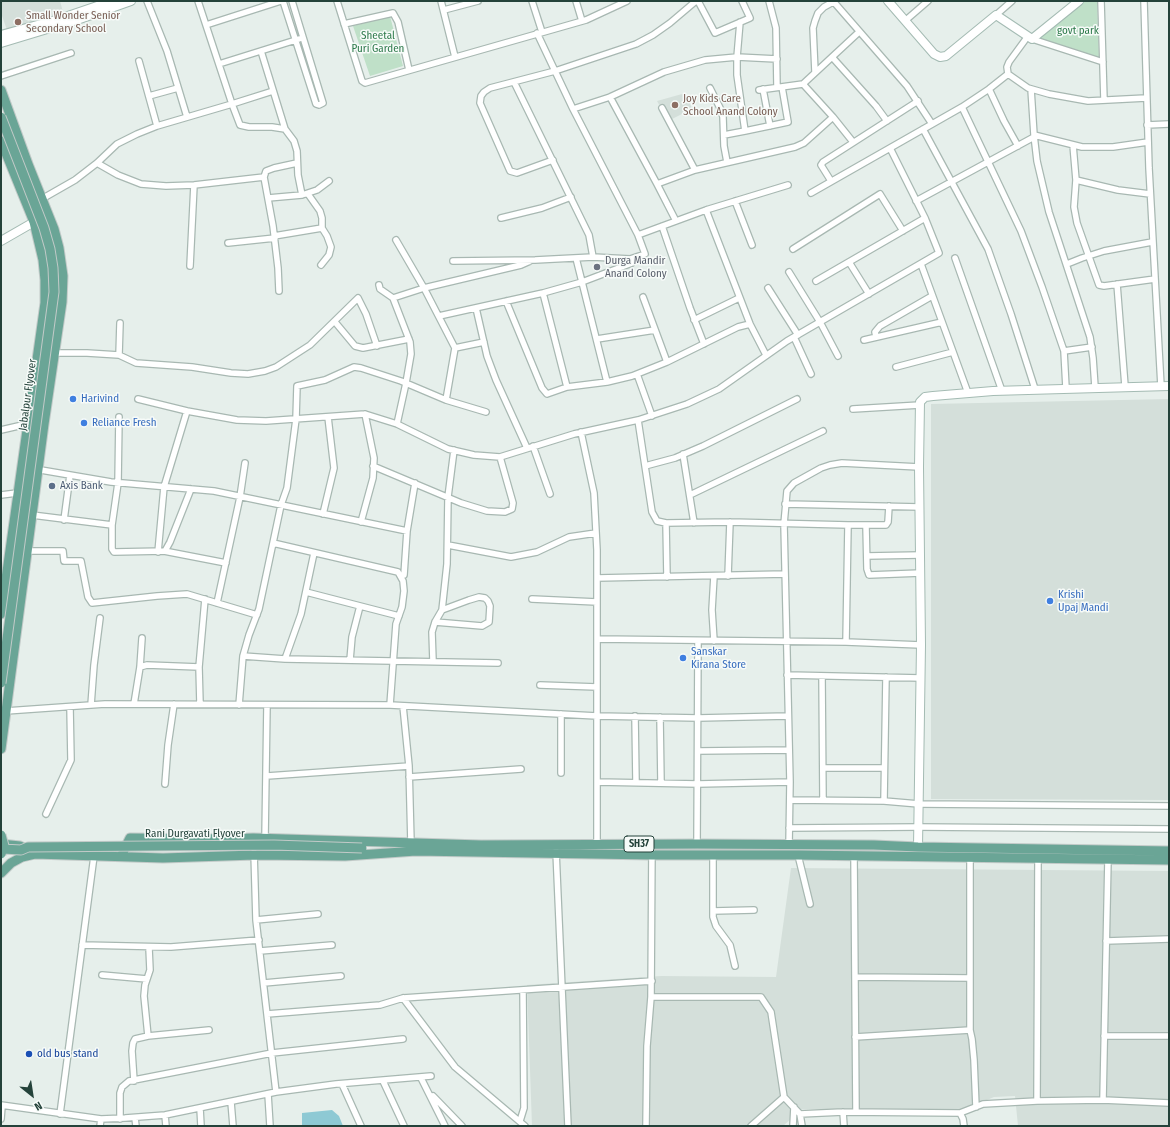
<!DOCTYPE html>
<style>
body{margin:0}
#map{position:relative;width:1170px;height:1127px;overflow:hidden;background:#e6efeb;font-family:"Fira Sans Condensed",sans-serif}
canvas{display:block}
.frame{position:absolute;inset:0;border:2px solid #24423a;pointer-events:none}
.north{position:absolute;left:12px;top:1075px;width:40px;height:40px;-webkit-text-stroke:3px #f7fbf9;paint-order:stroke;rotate:150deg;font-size:11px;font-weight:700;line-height:16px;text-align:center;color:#24423a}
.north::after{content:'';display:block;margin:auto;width:14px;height:18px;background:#24423a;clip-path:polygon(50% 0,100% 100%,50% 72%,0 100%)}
</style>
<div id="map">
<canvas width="1170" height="1127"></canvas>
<div class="frame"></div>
<div class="north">N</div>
</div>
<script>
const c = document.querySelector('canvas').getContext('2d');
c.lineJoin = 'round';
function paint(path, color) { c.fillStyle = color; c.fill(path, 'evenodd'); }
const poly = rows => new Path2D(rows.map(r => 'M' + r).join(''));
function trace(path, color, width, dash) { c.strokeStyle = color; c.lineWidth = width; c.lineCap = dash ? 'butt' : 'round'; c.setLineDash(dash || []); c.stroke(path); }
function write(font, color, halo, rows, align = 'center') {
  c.font = font + ' "Fira Sans Condensed",sans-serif'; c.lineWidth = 3; c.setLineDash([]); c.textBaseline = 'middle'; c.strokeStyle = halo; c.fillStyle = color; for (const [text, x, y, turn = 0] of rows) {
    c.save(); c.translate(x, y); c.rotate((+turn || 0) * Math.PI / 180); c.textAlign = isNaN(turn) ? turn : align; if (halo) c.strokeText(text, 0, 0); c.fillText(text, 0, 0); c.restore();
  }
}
paint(poly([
 [1,1,60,1,63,12,7,30,1,13],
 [682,94,687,96,692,109,668,121,657,101],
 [1169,399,1169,800,931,799,931,404],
 [791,868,1169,871,1169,1126,1018,1126,1015,1096,994,1097,963,1110,802,1109,783,1126,532,1126,527,985,661,976,776,977]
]), '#d4dfda');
paint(poly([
 [1085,1,1097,1,1099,58,1037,39],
 [390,16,403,66,370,76,353,26]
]), '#bfe0c8');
paint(poly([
 [332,1110,339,1116,343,1126,302,1126,302,1113]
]), '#8ec9d4');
const street = poly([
 [147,1,167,51,187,117],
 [198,1,232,104,240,125,249,127,272,127,285,129],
 [283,1,316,104,319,105,323,103,292,1],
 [337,1,362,81,365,83,586,20,627,1],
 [441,1,455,57],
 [532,1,542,32],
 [576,1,582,21],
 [698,1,715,33,750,18,742,1],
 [769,1,776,28,777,87],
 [833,1,907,86,932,124],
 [1101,1,1104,100],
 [1144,1,1149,168,1161,386],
 [444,10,478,1],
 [996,15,1012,1],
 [906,20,928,1],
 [344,24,393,13,398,22,409,70],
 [206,25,281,1],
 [1028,36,1009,62,1007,67,1008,74,1028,88,1049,94,1088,101,1146,98],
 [1032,39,1103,62],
 [261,51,285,129,294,141,297,151,298,175,302,195],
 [832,57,876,106,887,121],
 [139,61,157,126],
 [219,64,299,39],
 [815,72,813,28,815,21,818,13,824,7,833,2],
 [1,76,71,53],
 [514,82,589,235,593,257],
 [803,84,833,117,853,142],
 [710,88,721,110,723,117,724,146,727,162],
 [763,89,770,126],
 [989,89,1004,121,1018,146],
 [1031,89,1034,135,1037,161,1049,212,1090,337,1093,358,1095,387],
 [759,90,803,84,859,32],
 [149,96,178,88],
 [610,97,657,184,676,221],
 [962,107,1021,231,1042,287,1064,351,1066,388],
 [662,108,695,170],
 [573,109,610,97,664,72,705,60,737,57,777,59],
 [1147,125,1169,124],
 [923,129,988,249,1011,314,1035,389],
 [745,131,788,122,782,87],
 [724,135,745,131,737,75,737,57,740,22],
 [1034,135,1082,147,1113,147,1148,142],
 [1073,145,1076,180,1074,207,1077,223,1099,285,1104,286,1155,279],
 [553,160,517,173,510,171,480,103,481,96,484,92,490,88,555,71,636,44,653,35,670,23,696,1],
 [97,163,118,175,141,184,166,186,194,185,264,177,273,226,278,268,279,291],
 [264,177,266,171,274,168,297,163],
 [1076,180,1118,190,1150,194],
 [831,181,821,165,823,162,918,101],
 [657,184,695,170,795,147,804,143,833,117],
 [811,193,962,107,989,89,1008,74],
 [308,194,320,211,322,218,322,228,327,236,331,247,329,255,321,265],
 [268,198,302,195,317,190,329,181],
 [40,200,75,180,97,163,117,144,137,134,157,126,232,104,273,91],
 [735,201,752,245],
 [916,201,1034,137],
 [706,210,750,324,766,355],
 [501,218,542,208,571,197],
 [662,226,690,308,704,344],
 [638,235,706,210,788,185],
 [274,236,322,228],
 [396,240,424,288,455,348,446,400],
 [228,243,275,238],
 [793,249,880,194,903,231],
 [576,258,607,382],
 [955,258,1002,391],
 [453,261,535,260,593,257,630,259,645,254,638,235,573,109,537,33],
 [849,262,869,294],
 [921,264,968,393],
 [1067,264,1082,258,1104,251,1152,242],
 [190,266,194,185],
 [789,272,820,322,838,356],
 [816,281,925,218],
 [1117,284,1125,386],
 [379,285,380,289,393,298],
 [768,288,798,335],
 [543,293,567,387],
 [643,297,667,362],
 [506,301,542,388,547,394,567,387,607,382,632,376,667,362,738,327,750,324],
 [476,308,487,356,496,380,527,448],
 [439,316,543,293,582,282,632,263,635,258],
 [694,320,739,298],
 [335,322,355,346,363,348,409,339],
 [794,337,811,374],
 [876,337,875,332,880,326,932,296],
 [597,339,655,330],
 [864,340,942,322],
 [455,348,484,342],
 [1064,351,1092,347],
 [55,353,87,353,119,355,136,363,192,367,231,373,248,374,265,371,276,367,310,345,358,298,366,314,377,346],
 [119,355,120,323],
 [896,367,953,352],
 [637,374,652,416],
 [138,399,187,411,237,420,266,421,365,414,397,424,448,449,474,455,500,457,574,434,638,420,687,404,719,389,787,341,939,253,925,218,890,148],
 [853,409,920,405],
 [119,417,118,483,112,525,112,549,114,552,165,551,170,542,191,489],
 [638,420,652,512,657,521,666,523],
 [397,424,406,383,411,354,410,342,393,298,424,288,521,265,530,261],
 [1,430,27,424],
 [581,432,594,493,597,550,597,844],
 [533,446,550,494],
 [683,454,694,523],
 [373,466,461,503,487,511,505,512,512,509,513,503,500,457],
 [645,466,675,458,703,446,797,399],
 [35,469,111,482,214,491,407,531],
 [1,495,17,493],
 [690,495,823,431],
 [785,504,920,507],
 [323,514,334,468,328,417],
 [32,515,112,525],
 [64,520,70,475],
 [361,522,373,478,374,458,365,414],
 [848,525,886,525,888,522,889,506],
 [866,526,867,569,869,575,921,573],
 [273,543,398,572,403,581,404,591,402,607,396,624,390,705],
 [448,545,511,557,537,552,569,537,596,533],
 [27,551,63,551,64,561,81,561,88,597,92,603,157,596,187,594,257,615],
 [164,551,226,563],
 [158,552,164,487,187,411],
 [867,556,920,555],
 [404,575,407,531,415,483],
 [714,576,712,610,714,641],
 [728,576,730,522],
 [667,577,666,523,730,522,848,525,846,642],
 [597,578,785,574],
 [306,592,399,616],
 [532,599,597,602],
 [217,603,240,497,245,463],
 [435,622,482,626,489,622,490,606,488,601,485,598,479,597,469,600,442,610],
 [597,639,846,642,921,645],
 [243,656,285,659,498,663],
 [285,659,301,614,314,553],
 [350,660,352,637,360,606],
 [433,661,432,632,435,622,442,610,447,564,448,497,454,450],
 [140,667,147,665,199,667],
 [787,675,921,678],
 [822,676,823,800],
 [540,685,597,687],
 [134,704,140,667,142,638],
 [200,704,199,667,205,599],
 [91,705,94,665,100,618],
 [239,705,243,656,249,635,259,609,281,505,287,488,296,419,297,386,325,380,354,367,361,368,401,381,446,400,486,412],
 [403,706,409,766,411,843],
 [6,711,105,704,390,705,597,716,698,718,788,716],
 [635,716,636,782],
 [660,717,661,783],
 [698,751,789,750],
 [824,768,884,768],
 [561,773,561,714],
 [267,776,409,766],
 [409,777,521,769],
 [597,782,698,784,790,782],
 [165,784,168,745,174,704],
 [790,800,884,801,919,804,1169,806],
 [884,801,886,677],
 [46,814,71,760,70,707],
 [789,828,919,827,1169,829],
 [265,838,267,705],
 [652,844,651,997,761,997,771,1012,784,1097,800,1114,802,1126],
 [697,844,698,641],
 [789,845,790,782,784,524,787,491,794,483,821,468,830,465,842,463,919,467],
 [556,851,568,1126],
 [254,852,256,920,276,1092],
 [713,855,713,917,716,926,730,945,735,966],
 [798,855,810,904],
 [854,855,856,1112],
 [713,911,754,910],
 [256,920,318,914],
 [1106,941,1169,939],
 [82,945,171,947,259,940],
 [260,951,332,945],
 [102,975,147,979],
 [855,977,970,978],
 [264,983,341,976],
 [403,998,455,1067,525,1126],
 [267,1014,380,1005,403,998,652,981],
 [970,1030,972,1039,974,1060,976,1107],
 [148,1036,144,996,145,985,150,970,149,948],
 [1104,1036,1169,1036],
 [855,1037,970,1030,970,858],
 [421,1078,445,1126],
 [134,1081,132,1051,133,1043,135,1039,148,1036,209,1030],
 [383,1081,404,1126],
 [342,1084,361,1126],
 [268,1094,270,1126],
 [433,1096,462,1126],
 [1103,1100,1108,859],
 [1037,1101,1038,858],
 [231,1102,233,1126],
 [1,1105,101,1119,125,1118,165,1115,276,1092,336,1084,431,1076],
 [200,1108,201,1126],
 [843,1112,844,1126],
 [960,1113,963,1119,964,1126],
 [60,1114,94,856],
 [800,1114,843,1112,960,1113,983,1104,1037,1101,1103,1100,1169,1103],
 [165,1115,166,1126],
 [135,1118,136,1126],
 [1,1119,2,1106],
 [120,1119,120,1093,122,1087,129,1081,272,1053,403,1039],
 [520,1121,524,1108,523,990],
 [100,1126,101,1119],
 [646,1126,647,1046,651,997],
 [751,1126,784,1097],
 [793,1126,794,1107]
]);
const secondary = poly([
 [888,1,934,54,940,57,946,56,996,15,1032,39,1079,1],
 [1,35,59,19,112,1],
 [1,43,77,20,131,1],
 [1,241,34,222,38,220],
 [918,847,921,645,919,467,920,402,925,397,933,396,993,391,1169,386]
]);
const primary = poly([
 [1,90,28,164,54,229,59,248,63,276,62,302,44,424,1,749],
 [1,141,34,222,43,260,45,280,45,303,1,614],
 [1,844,20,846,35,854,163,858,255,855,345,856,416,851,652,855,798,855,1169,860],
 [123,852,130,838,228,839,253,838,481,845,697,844,874,845,918,847,1169,851],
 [1,873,11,863,22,857,35,854]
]);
trace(street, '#a8b8b2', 8);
trace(secondary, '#a4bbb3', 10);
trace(primary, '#c2cac8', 11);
trace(street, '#fff', 5.5);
trace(secondary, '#fff', 8);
trace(primary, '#6aa596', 9);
const primaryBridge = poly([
 [1,117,44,228,50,249,53,268,54,292,1,683],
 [1,835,4,846,1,854],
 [3,849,21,850,28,847,274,845,362,848]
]);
trace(primaryBridge, '#c2cac8', 11, []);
trace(primaryBridge, '#6aa596', 9);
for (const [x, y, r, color] of [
 [18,22,4,"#8d6e63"],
 [675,105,4,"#8d6e63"],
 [597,267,4,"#6b7280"],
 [73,399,4,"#3f7fe0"],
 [84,423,4,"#3f7fe0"],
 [52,486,4,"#5c6f8a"],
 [1050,601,4,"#3f7fe0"],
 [683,658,4,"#3f7fe0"],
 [29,1054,4,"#1a4fb4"]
]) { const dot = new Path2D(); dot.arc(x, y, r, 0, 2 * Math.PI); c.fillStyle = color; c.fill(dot); trace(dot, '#f7fbf9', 1.5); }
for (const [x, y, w] of [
 [639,844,30]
]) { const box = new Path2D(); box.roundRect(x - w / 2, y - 8, w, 16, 3); c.fillStyle = '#f7fbf9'; c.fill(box); trace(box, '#24423a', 1); }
write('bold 10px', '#24423a', null, [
 ["SH37",639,844]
]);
write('11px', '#785e54', '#f7fbf9', [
 ["Small Wonder Senior",26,16],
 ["Secondary School",26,29],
 ["Joy Kids Care",683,99],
 ["School Anand Colony",683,112]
], 'left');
write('11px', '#2d7a4b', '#f7fbf9', [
 ["govt park",1078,31],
 ["Sheetal",378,36],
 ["Puri Garden",378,49]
]);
write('11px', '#5b616d', '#f7fbf9', [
 ["Durga Mandir",605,261],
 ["Anand Colony",605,274]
], 'left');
write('11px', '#24423a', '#f7fbf9', [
 ["Jabalpur Flyover",28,395,-82],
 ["Rani Durgavati Flyover",195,834]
]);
write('11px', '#366cbe', '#f7fbf9', [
 ["Harivind",81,399],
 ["Reliance Fresh",92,423],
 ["Krishi",1058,595],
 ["Upaj Mandi",1058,608],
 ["Sanskar",691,652],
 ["Kirana Store",691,665]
], 'left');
write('11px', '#4e5e75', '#f7fbf9', [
 ["Axis Bank",60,486]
], 'left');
write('11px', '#164399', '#f7fbf9', [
 ["old bus stand",37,1054]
], 'left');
</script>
